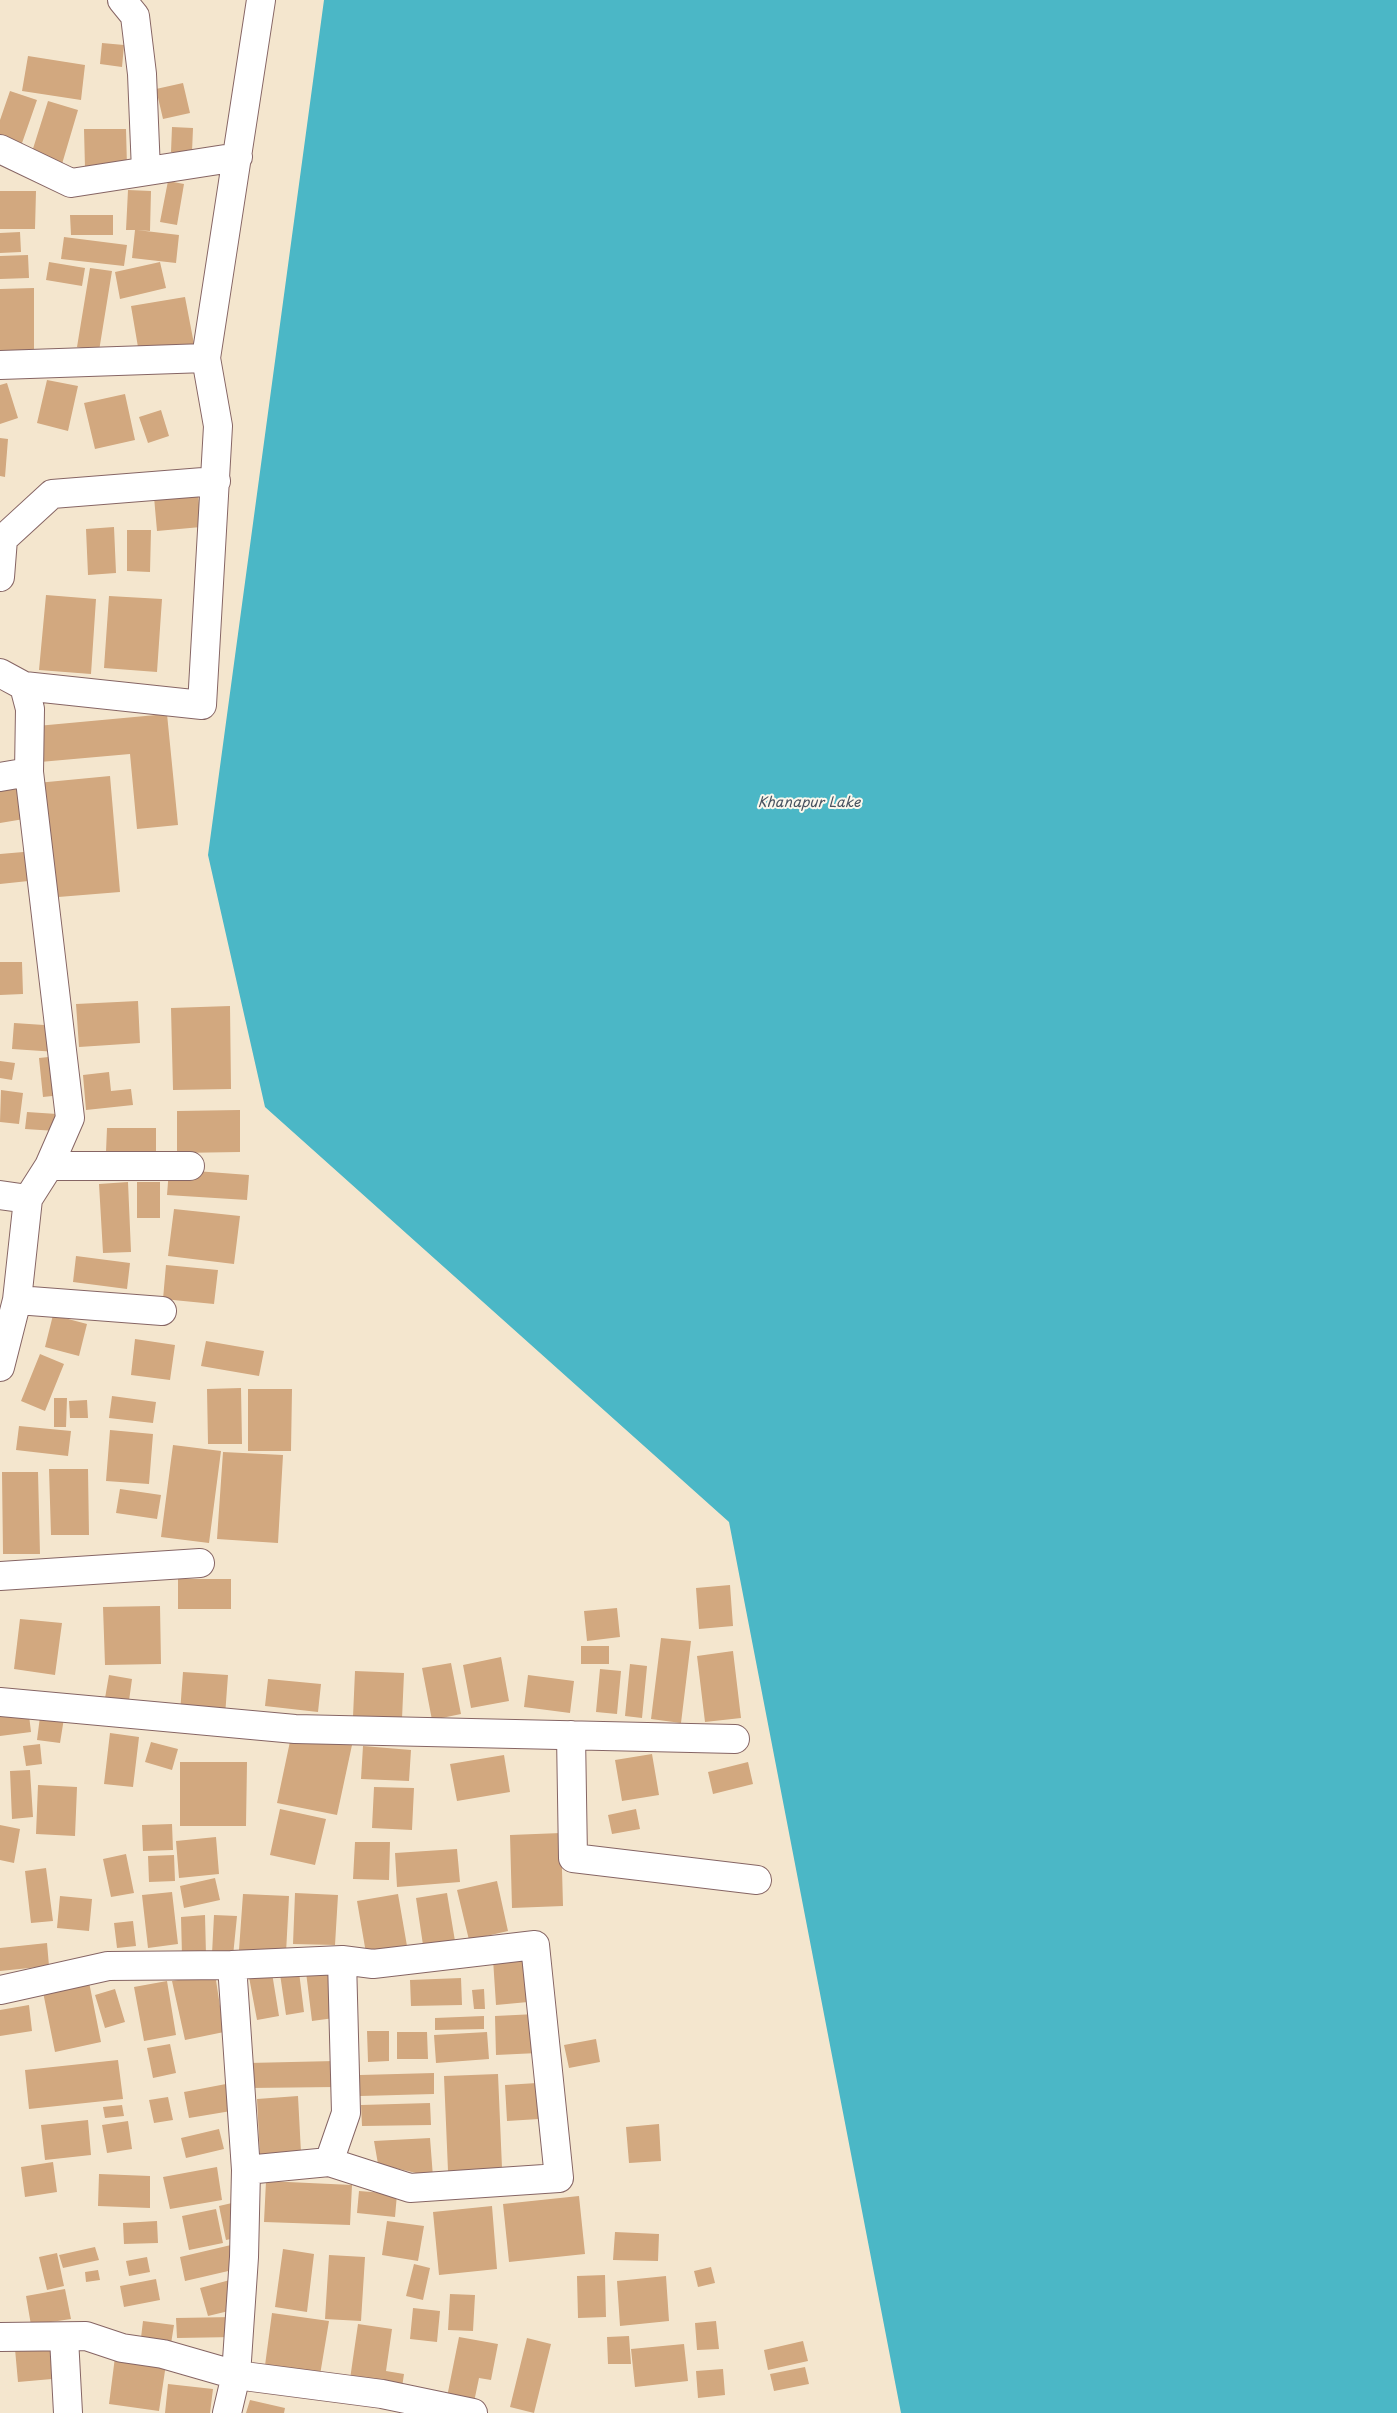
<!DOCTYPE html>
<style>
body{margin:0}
canvas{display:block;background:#f4e6ce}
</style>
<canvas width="1397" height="2413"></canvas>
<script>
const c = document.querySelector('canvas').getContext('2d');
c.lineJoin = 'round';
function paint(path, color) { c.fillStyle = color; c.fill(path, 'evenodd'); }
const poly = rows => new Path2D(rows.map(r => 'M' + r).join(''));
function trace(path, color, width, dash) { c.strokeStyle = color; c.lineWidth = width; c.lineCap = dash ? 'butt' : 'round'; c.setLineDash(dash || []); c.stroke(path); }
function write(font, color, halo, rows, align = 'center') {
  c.font = font + ' "Playpen Sans",sans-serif'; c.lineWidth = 4; c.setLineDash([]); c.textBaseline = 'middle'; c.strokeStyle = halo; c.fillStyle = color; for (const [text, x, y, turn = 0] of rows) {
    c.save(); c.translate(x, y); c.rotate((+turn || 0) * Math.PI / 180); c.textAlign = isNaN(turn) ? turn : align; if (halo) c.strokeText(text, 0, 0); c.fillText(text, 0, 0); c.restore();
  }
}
paint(poly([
 [324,0,1397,0,1397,2413,901,2413,729,1522,265,1107,208,855]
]), '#4bb7c6');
paint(poly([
 [102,43,124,45,122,67,100,64],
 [28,56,85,65,81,100,22,91],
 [183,83,190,113,163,119,156,89],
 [10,91,37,100,21,146,0,139,0,120],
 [48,101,78,110,62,164,31,155],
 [172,127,193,128,192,152,171,152],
 [84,129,126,129,127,167,85,168],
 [168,181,184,184,177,225,160,222],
 [128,190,151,191,150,231,137,230,179,235,176,263,132,258,135,230,126,230],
 [0,191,36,191,35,229,0,229],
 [70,215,113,215,113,235,71,235],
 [20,232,21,252,0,253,0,233],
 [64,237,127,245,124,266,61,259],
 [28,255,29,278,0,279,0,256],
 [49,262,85,268,82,286,46,280],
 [160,262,166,288,120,299,115,272],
 [90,268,112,271,99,351,77,347],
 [34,288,34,356,0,356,0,289],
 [185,297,194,344,139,353,131,306],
 [47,380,78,386,68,431,37,423],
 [7,383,18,418,0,424,0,385],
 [125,394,135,440,95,449,84,403],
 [161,410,169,436,148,443,139,417],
 [0,438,8,439,5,477,0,476],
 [198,493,201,527,157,531,154,497],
 [114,527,116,573,88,575,86,529],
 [127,530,151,530,150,572,127,571],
 [46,595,96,599,91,674,39,670],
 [109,596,162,599,157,672,104,668],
 [167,714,178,825,137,829,130,754,40,762,37,726],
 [110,776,120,892,46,898,37,783],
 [19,782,24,819,0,823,0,785],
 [35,851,38,880,0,884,0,854],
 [0,962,22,962,23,994,0,995],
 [138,1001,140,1043,79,1047,76,1004],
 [230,1006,231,1089,173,1090,171,1008],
 [14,1023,59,1026,57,1052,12,1049],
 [58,1056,62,1095,43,1097,39,1058],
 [0,1061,15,1063,12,1080,0,1078],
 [109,1072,111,1091,131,1089,133,1105,86,1110,83,1075],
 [1,1090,23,1093,19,1124,0,1122],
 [240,1110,240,1152,177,1153,177,1111],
 [27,1112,57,1114,56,1131,25,1129],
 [107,1128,156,1128,156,1152,106,1152],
 [169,1169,249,1175,247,1200,167,1195],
 [128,1182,131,1252,103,1253,99,1184],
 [137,1182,160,1182,160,1218,137,1218],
 [174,1209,240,1216,234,1264,168,1256],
 [76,1256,130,1263,127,1289,73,1282],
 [166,1265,218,1270,214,1304,163,1299],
 [53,1315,87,1324,79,1356,45,1347],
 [135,1339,175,1345,170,1380,131,1375],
 [206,1341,264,1351,259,1376,201,1366],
 [40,1354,64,1364,45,1411,21,1401],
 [241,1388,242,1444,208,1444,207,1389],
 [248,1389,292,1389,291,1451,248,1451],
 [112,1396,156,1402,153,1423,109,1418],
 [54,1398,67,1398,66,1427,54,1427],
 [87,1400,88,1418,70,1418,69,1401],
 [19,1426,71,1431,68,1456,16,1450],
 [110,1430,153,1434,149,1484,106,1481],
 [173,1445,221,1451,209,1543,161,1537],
 [223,1452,283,1455,278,1543,217,1539],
 [49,1469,88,1469,89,1535,51,1535],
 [2,1472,38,1472,40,1554,3,1554],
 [120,1489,161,1495,157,1519,116,1513],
 [178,1579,231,1579,231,1609,178,1609],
 [730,1585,733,1626,699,1629,696,1588],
 [160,1606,161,1664,105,1665,103,1607],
 [617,1608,620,1637,587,1641,584,1611],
 [20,1619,62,1623,55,1675,14,1669],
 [661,1638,691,1641,681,1723,651,1719],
 [581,1646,609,1646,609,1664,581,1664],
 [733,1651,741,1718,705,1722,697,1656],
 [501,1657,509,1701,471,1708,463,1665],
 [451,1663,461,1714,432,1720,422,1668],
 [630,1664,647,1666,642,1718,625,1716],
 [600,1669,621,1671,617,1714,596,1712],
 [355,1671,404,1673,402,1719,353,1717],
 [183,1672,228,1675,225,1716,180,1713],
 [109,1675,132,1679,128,1708,104,1704],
 [528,1675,574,1681,570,1713,524,1707],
 [268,1679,321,1684,318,1712,265,1706],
 [28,1707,31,1732,0,1736,0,1710],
 [41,1709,65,1712,60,1743,37,1740],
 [292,1732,352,1745,337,1815,277,1803],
 [110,1733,139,1737,133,1787,104,1784],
 [151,1742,178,1749,172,1770,145,1762],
 [40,1744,42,1764,26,1766,23,1746],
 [363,1746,411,1750,409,1781,361,1779],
 [652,1754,659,1795,622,1801,615,1760],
 [504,1755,510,1792,457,1801,450,1764],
 [180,1762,247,1762,246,1826,180,1826],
 [748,1762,753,1784,713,1794,708,1772],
 [30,1770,33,1817,12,1819,10,1771],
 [38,1785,77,1787,75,1836,36,1834],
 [374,1787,414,1788,412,1830,372,1828],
 [280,1809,326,1819,315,1865,270,1855],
 [636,1809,640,1829,612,1834,608,1815],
 [172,1824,173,1850,143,1851,142,1825],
 [0,1825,20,1829,14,1863,0,1860],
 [561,1833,563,1906,512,1908,510,1835],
 [216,1837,219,1874,179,1878,176,1841],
 [355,1842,390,1842,389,1880,353,1879],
 [457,1849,460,1882,397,1887,395,1853],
 [126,1854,134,1893,111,1897,103,1859],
 [174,1855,175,1881,149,1882,148,1856],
 [46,1868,53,1921,31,1923,25,1871],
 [215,1878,220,1900,184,1908,180,1886],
 [497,1881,508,1931,469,1940,457,1890],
 [172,1892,178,1944,148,1948,142,1895],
 [295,1893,338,1895,335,1945,293,1944],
 [447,1893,455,1941,423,1945,416,1898],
 [243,1894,289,1896,286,1953,239,1950],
 [398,1894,407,1946,366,1953,357,1901],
 [60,1896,92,1899,89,1931,57,1928],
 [205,1915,206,1955,182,1956,181,1917],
 [214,1915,237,1916,233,1956,212,1954],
 [133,1921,136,1946,117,1948,114,1923],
 [47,1943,49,1966,0,1971,0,1948],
 [525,1957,528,2002,496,2005,493,1959],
 [327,1969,334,2018,312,2021,306,1972],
 [299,1972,304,2012,286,2015,280,1974],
 [272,1973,279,2016,257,2020,249,1977],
 [215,1974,224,2032,185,2040,172,1981],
 [461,1978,462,2005,411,2006,410,1980],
 [167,1981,176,2035,144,2041,134,1987],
 [89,1982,101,2042,55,2052,43,1992],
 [115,1989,125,2022,105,2028,95,1995],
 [484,1989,485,2009,474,2009,472,1990],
 [29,2005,32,2031,0,2036,0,2010],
 [536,2014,538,2053,496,2055,495,2016],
 [484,2016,484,2029,435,2030,435,2018],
 [367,2031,389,2031,389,2061,368,2062],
 [397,2032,427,2032,428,2059,397,2059],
 [487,2032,489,2059,436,2063,434,2035],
 [596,2039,600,2062,569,2068,564,2045],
 [170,2044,176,2073,153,2078,147,2048],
 [118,2060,123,2099,29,2109,25,2070],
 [335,2061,336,2087,249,2088,248,2063],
 [434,2073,434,2094,360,2096,360,2075],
 [498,2074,502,2168,448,2171,444,2076],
 [537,2083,539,2119,507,2121,505,2085],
 [226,2084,231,2111,189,2118,184,2092],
 [298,2096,301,2153,260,2156,257,2099],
 [168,2097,173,2120,154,2123,149,2100],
 [430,2103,431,2125,362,2126,361,2105],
 [122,2105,124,2116,105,2118,103,2107],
 [88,2120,91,2155,45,2160,41,2125],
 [128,2121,132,2149,107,2153,102,2125],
 [659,2124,661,2161,629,2163,626,2127],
 [219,2129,224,2149,186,2158,181,2138],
 [430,2138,433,2177,378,2164,374,2141],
 [53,2162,57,2192,25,2197,21,2167],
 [217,2167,222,2200,170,2209,163,2177],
 [99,2174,150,2176,150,2208,98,2206],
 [266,2181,352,2185,350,2225,264,2222],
 [359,2191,397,2194,395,2217,357,2213],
 [579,2196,585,2254,509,2262,503,2204],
 [232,2203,240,2237,226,2240,219,2206],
 [492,2206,497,2269,439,2275,433,2212],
 [216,2209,223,2243,189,2250,182,2216],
 [157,2221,158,2243,124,2244,123,2223],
 [387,2221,424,2226,418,2261,382,2255],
 [615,2232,659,2234,658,2261,613,2260],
 [231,2245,237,2269,185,2281,180,2257],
 [95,2247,99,2260,63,2268,59,2255],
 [283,2249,314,2254,307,2312,275,2307],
 [57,2253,64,2286,47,2290,39,2257],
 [329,2255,365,2257,361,2321,325,2319],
 [147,2257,150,2272,129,2276,126,2261],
 [414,2264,430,2268,423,2300,406,2296],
 [711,2267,715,2283,698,2287,694,2271],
 [98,2270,100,2280,86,2282,85,2272],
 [605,2275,606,2317,578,2318,577,2276],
 [666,2276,669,2321,620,2326,617,2281],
 [156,2279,160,2300,124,2307,120,2286],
 [230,2280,237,2309,208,2316,200,2288],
 [65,2289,71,2319,31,2325,26,2296],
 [450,2294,475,2295,473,2331,448,2330],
 [413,2308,440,2311,437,2342,410,2339],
 [272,2313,329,2321,319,2381,264,2373],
 [234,2317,235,2337,177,2338,176,2318],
 [143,2321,174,2325,170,2350,140,2346],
 [716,2321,719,2349,697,2350,695,2323],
 [358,2324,392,2329,386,2371,404,2374,401,2394,349,2386],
 [629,2336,631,2364,608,2364,607,2337],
 [459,2337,498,2344,491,2380,479,2378,474,2402,447,2397],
 [527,2338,551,2344,534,2413,510,2407],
 [803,2341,808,2361,768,2370,764,2350],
 [684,2344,688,2381,635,2387,631,2349],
 [50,2346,52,2379,18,2382,15,2349],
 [115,2357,166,2364,159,2411,109,2404],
 [805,2367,809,2384,774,2391,770,2374],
 [723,2369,725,2395,698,2398,696,2371],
 [168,2384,213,2389,210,2413,165,2413],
 [250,2400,285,2408,284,2413,246,2413]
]), '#d2a87f');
const street = poly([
 [122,0,135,16,142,74,146,171],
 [0,149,71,183,238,157],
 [0,365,206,358],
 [0,577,3,539,52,494,216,481],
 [0,673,24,686,30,709,29,772,70,1118,49,1166,28,1199],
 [24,686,202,705,218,426,206,358,261,0],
 [0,777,29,772],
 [49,1166,190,1166],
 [0,1195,28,1199,17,1300,0,1367],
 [17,1300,162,1311],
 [0,1576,200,1563],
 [0,1702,295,1729,735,1739],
 [571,1735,573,1858,757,1880],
 [0,1990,108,1966,232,1965,342,1960,373,1964,535,1945,559,2178,410,2188,329,2162,246,2170],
 [329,2162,346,2113,342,1960],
 [0,2337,86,2336,122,2348,163,2354,236,2375,382,2394,473,2413],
 [64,2338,68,2413],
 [227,2413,236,2375,244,2257,246,2170,232,1965]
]);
trace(street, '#866564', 30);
trace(street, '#fff', 28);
write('italic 14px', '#4a5461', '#fbf7ec', [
 ["Khanapur Lake",809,803]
]);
</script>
